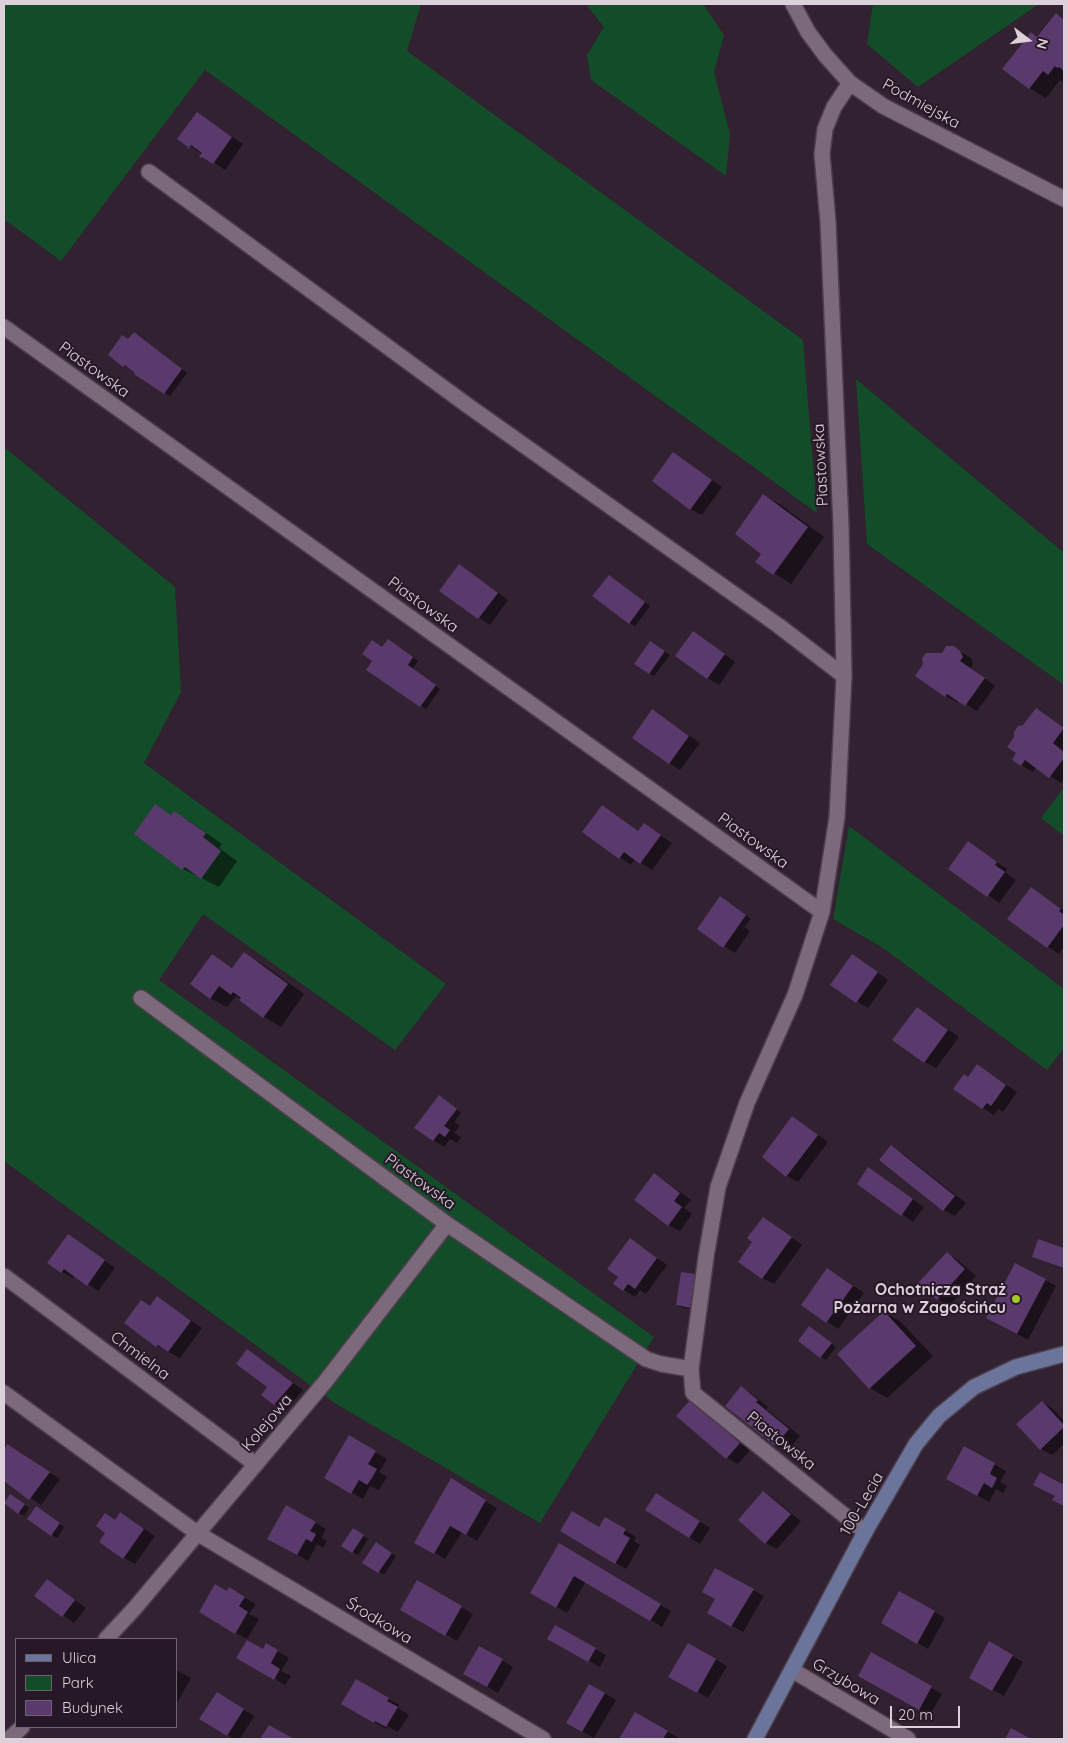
<!DOCTYPE html>
<meta charset="utf-8">
<style>
body{margin:0}
#map{position:relative;width:1068px;height:1743px;overflow:hidden;background:#312131;font-family:Quicksand,sans-serif}
canvas{display:block}
.frame{position:absolute;inset:0;border:5px solid #dcd1db;pointer-events:none}
.legend{position:absolute;left:15px;top:1638px;width:162px;height:90px;box-sizing:border-box;background:#271827;border:1px solid #6f626f;margin:0;padding:6px 9px;list-style:none;font-size:15px;color:#dcd1db}
.legend li{display:flex;align-items:center;gap:10px;height:25px}
.legend b{width:25px;border:1px solid #6f626f}
.north{position:absolute;left:1003px;top:15px;width:50px;height:50px;-webkit-text-stroke:4px #271827;paint-order:stroke;rotate:105deg;font-size:14px;font-weight:700;line-height:20px;text-align:center;color:#dcd1db}
.north::after{content:'';display:block;margin:auto;width:18px;height:22px;background:#dcd1db;clip-path:polygon(50% 0,100% 100%,50% 72%,0 100%)}
.scale{position:absolute;left:890px;top:1706px;width:70px;height:22px;box-sizing:border-box;border:2px solid #dcd1db;border-top:0;padding-left:6px;font-size:15px;line-height:18px;white-space:nowrap;color:#dcd1db;-webkit-text-stroke:4px #271827;paint-order:stroke}
</style>
<div id="map">
<canvas width="1068" height="1743"></canvas>
<div class="frame"></div>
<ul class="legend">
<li><b style="height:6px;background:#6b749b"></b>Ulica</li>
<li><b style="height:14px;background:#134c29"></b>Park</li>
<li><b style="height:14px;background:#5a396c"></b>Budynek</li>
</ul>
<div class="north">N</div>
<div class="scale">20 m</div>
</div>
<script>
const c = document.querySelector('canvas').getContext('2d');
c.lineJoin = 'round';
function paint(path, color) { c.fillStyle = color; c.fill(path, 'evenodd'); }
const poly = rows => new Path2D(rows.map(r => 'M' + r).join(''));
function trace(path, color, width, dash) { c.strokeStyle = color; c.lineWidth = width; c.lineCap = dash ? 'butt' : 'round'; c.setLineDash(dash || []); c.stroke(path); }
function write(font, color, halo, rows, align = 'center') {
  c.font = font + ' Quicksand,sans-serif'; c.lineWidth = 4; c.setLineDash([]); c.textBaseline = 'middle'; c.strokeStyle = halo; c.fillStyle = color; for (const [text, x, y, turn = 0] of rows) {
    c.save(); c.translate(x, y); c.rotate((+turn || 0) * Math.PI / 180); c.textAlign = isNaN(turn) ? turn : align; if (halo) c.strokeText(text, 0, 0); c.fillText(text, 0, 0); c.restore();
  }
}
paint(poly([
 [4,4,421,4,407,51,803,340,817,513,205,70,61,261,4,219],
 [586,4,703,4,724,35,714,72,730,134,726,176,591,80,587,55,604,27],
 [873,4,1039,4,918,87,867,44],
 [856,379,1064,553,1064,685,867,544],
 [4,447,175,587,181,692,144,763,446,984,395,1050,203,914,159,980,654,1337,540,1523,336,1404,4,1161],
 [1064,787,1064,836,1041,818],
 [849,826,1064,989,1064,1048,1047,1070,883,948,833,919]
]), '#134c29');
paint(poly([
 [1056,15,1064,20,1064,83,1060,80,1046,98,1029,88,1031,33,1038,37],
 [197,113,243,144,225,170,179,138],
 [139,336,187,373,170,396,136,374,137,372,130,367,129,368,124,365,129,341],
 [673,453,722,487,702,515,690,509],
 [764,496,781,505,824,537,791,584,757,562,763,554],
 [460,566,508,600,490,625,441,591],
 [614,579,650,606,635,626,630,623],
 [704,639,735,662,719,685,707,678],
 [394,644,418,661,412,669,440,689,426,709,367,670,383,648],
 [656,645,670,655,654,676,649,673],
 [953,648,971,658,973,664,971,668,995,686,977,711,959,700,957,702,946,696,942,654],
 [653,711,700,743,680,770,669,763],
 [1047,716,1064,729,1064,779,1061,783,1036,767,1033,772,1021,765,1017,753],
 [156,806,173,816,175,813,191,822,222,844,219,848,237,861,219,887,183,869],
 [602,807,639,832,644,825,672,843,652,870,635,859,631,865,584,832],
 [969,843,1007,869,1005,872,1016,880,999,903,950,868],
 [1031,888,1064,911,1064,946,1059,954,1009,919],
 [731,904,751,919,744,927,750,931,735,953,699,929],
 [244,954,261,963,304,994,281,1027,264,1017,236,996,227,1007,210,998,212,955,233,968],
 [864,962,888,980,868,1008,832,985],
 [917,1008,959,1037,936,1068,925,1062],
 [978,1066,1017,1092,1003,1112,998,1109,994,1115,983,1108,969,1078],
 [444,1100,461,1113,454,1122,460,1126,454,1133,461,1137,457,1143,450,1139,444,1147,433,1140],
 [792,1117,828,1142,798,1182,787,1176,763,1157],
 [891,1146,902,1153,966,1203,955,1216,944,1210,881,1159],
 [869,1169,924,1207,913,1222,858,1183],
 [655,1174,691,1200,684,1208,692,1214,680,1231,668,1225],
 [774,1225,802,1245,774,1284,762,1278],
 [69,1236,115,1268,98,1291,75,1275,73,1278,62,1272],
 [641,1247,667,1265,646,1294,640,1290,635,1297,615,1284],
 [947,1253,958,1260,976,1276,949,1306,938,1299],
 [828,1269,864,1293,838,1329,803,1305],
 [682,1273,696,1275,701,1278,696,1310,683,1308,677,1305],
 [1045,1280,1056,1286,1028,1340,999,1324],
 [158,1298,202,1328,180,1358,157,1346,125,1323,151,1307],
 [884,1312,901,1322,933,1356,887,1398,870,1388,839,1354],
 [815,1331,836,1347,826,1360,800,1341],
 [265,1363,303,1390,286,1410,275,1404,268,1387],
 [741,1388,752,1394,768,1407,766,1409,800,1436,787,1451,776,1445,726,1406],
 [691,1402,711,1416,750,1450,738,1464,727,1458],
 [1042,1402,1053,1409,1064,1421,1064,1444,1052,1455,1041,1449],
 [349,1437,387,1459,379,1472,387,1477,379,1490,370,1486,363,1499,326,1477],
 [8,1446,60,1479,41,1505,4,1480,4,1452],
 [965,1448,1006,1471,1000,1482,1007,1486,1003,1493,996,1489,989,1502,948,1478],
 [451,1480,497,1508,477,1541,462,1532,445,1559,416,1542],
 [763,1492,774,1499,801,1521,777,1549,766,1543,739,1520],
 [15,1498,29,1508,24,1516,5,1503],
 [668,1501,710,1528,700,1544,689,1537],
 [287,1506,326,1529,321,1538,327,1541,323,1548,317,1544,308,1561,269,1538],
 [41,1511,64,1527,57,1538,52,1535],
 [121,1514,155,1536,135,1564,124,1558,116,1521],
 [606,1519,636,1537,634,1541,640,1545,626,1569,562,1531,600,1528],
 [358,1533,368,1539,358,1555,353,1552],
 [376,1544,396,1556,384,1575,364,1562],
 [559,1545,671,1611,662,1627,586,1581,567,1613,532,1593],
 [715,1569,764,1596,743,1632,708,1613,716,1599],
 [48,1581,86,1608,74,1623,36,1596],
 [417,1582,473,1614,457,1641,402,1609],
 [230,1589,256,1604,249,1614,259,1619,247,1639,200,1612,227,1592],
 [900,1592,945,1618,928,1649,883,1623],
 [555,1626,606,1655,600,1667,549,1638],
 [990,1643,1023,1662,1004,1696,971,1677],
 [688,1644,727,1666,708,1698,670,1676],
 [267,1645,289,1658,281,1671,291,1676,285,1685,238,1657,263,1651],
 [480,1647,513,1667,498,1693,465,1674],
 [871,1654,942,1694,930,1715,859,1675],
 [176,1670,191,1678,176,1705],
 [356,1680,399,1705,398,1708,409,1715,398,1732,387,1726,386,1729,342,1703],
 [590,1685,616,1700,594,1738,568,1723],
 [228,1700,254,1716,240,1739,234,1739,201,1719],
 [635,1713,679,1738,678,1739,621,1739]
]), '#0007');
paint(poly([
 [1056,13,1064,20,1064,71,1059,67,1057,68,1055,66,1048,75,1043,71,1029,89,1002,69,1031,32,1037,37],
 [197,112,232,137,213,164,202,157,201,158,199,157,202,153,191,145,188,149,187,148,188,147,177,139],
 [134,332,182,369,164,394,134,374,135,373,125,365,123,367,108,355,122,335,128,339],
 [673,452,712,480,690,510,652,481],
 [763,494,808,527,773,575,755,562,761,554,735,534],
 [459,564,498,593,478,619,439,591],
 [609,575,645,602,629,624,592,596],
 [693,631,725,654,707,679,675,656],
 [388,639,413,657,408,665,436,685,420,707,366,670,372,661,362,654,372,640,382,647],
 [650,641,665,651,649,674,634,664],
 [946,646,954,646,960,651,963,657,960,661,985,678,965,706,947,694,945,697,915,676,923,664,922,658,926,653,942,653],
 [1036,708,1064,728,1053,743,1064,752,1064,758,1049,778,1025,760,1021,766,1012,760,1016,753,1007,747,1014,737,1014,732,1018,726,1023,725],
 [652,709,689,736,669,764,632,738],
 [155,804,171,815,174,811,206,833,203,837,221,851,201,879,185,867,182,870,134,834],
 [602,805,638,831,644,823,661,835,640,864,624,852,619,859,582,832],
 [968,841,997,862,995,865,1005,872,987,897,948,869],
 [1031,887,1061,909,1059,911,1064,915,1064,925,1047,948,1007,919],
 [720,896,746,915,723,948,697,929],
 [244,952,288,984,263,1018,239,1000,241,998,233,992,231,995,219,986,210,999,190,984,212,954,232,968],
 [852,954,878,972,856,1003,830,985],
 [917,1007,948,1030,924,1063,892,1040],
 [977,1064,1006,1085,991,1106,987,1103,982,1109,953,1089,964,1074,968,1077],
 [439,1095,457,1109,444,1126,450,1130,445,1137,439,1133,433,1141,414,1128],
 [792,1116,818,1135,786,1177,762,1157],
 [891,1145,955,1196,943,1211,879,1160],
 [868,1167,913,1199,901,1216,857,1184],
 [654,1173,680,1193,674,1201,682,1207,668,1226,634,1200],
 [763,1217,792,1237,762,1279,738,1262,752,1242,747,1238],
 [68,1234,105,1260,87,1286,64,1269,61,1273,47,1263],
 [630,1238,657,1258,635,1289,628,1284,623,1291,613,1284,618,1277,607,1269],
 [1038,1239,1064,1248,1064,1268,1032,1257],
 [947,1252,965,1269,937,1300,918,1283],
 [1015,1263,1046,1279,1017,1334,986,1318],
 [827,1268,853,1286,826,1323,801,1305],
 [681,1272,696,1274,690,1308,676,1305],
 [157,1296,191,1321,168,1352,158,1345,156,1347,124,1323,141,1300,150,1306],
 [884,1311,916,1346,869,1389,837,1354],
 [809,1326,832,1343,820,1358,798,1341],
 [247,1349,293,1383,274,1405,261,1395,267,1387,236,1364],
 [741,1386,758,1400,756,1402,789,1429,775,1446,725,1406],
 [690,1400,740,1443,726,1459,676,1416],
 [1042,1401,1064,1425,1064,1427,1040,1450,1016,1424],
 [349,1435,376,1451,368,1464,377,1469,372,1478,367,1485,359,1480,351,1494,324,1478],
 [7,1444,50,1472,29,1500,4,1481,4,1450],
 [964,1446,995,1463,990,1474,997,1478,992,1488,984,1483,977,1496,946,1479],
 [1040,1472,1062,1484,1064,1480,1064,1506,1052,1500,1055,1496,1033,1485],
 [451,1478,486,1500,466,1535,450,1526,434,1554,414,1543],
 [763,1491,791,1514,765,1544,738,1520],
 [656,1493,700,1521,689,1538,645,1510],
 [10,1494,25,1504,18,1514,4,1503],
 [286,1505,316,1522,310,1531,316,1534,312,1542,306,1539,297,1555,267,1539],
 [36,1506,60,1523,51,1536,27,1519],
 [572,1511,599,1527,605,1517,626,1529,623,1534,630,1538,615,1564,560,1531],
 [120,1512,144,1529,123,1559,99,1542,105,1533,96,1526,105,1513,115,1520],
 [353,1528,364,1535,352,1553,341,1546],
 [376,1542,392,1553,378,1573,362,1563],
 [559,1543,661,1604,650,1621,574,1576,556,1608,530,1593],
 [715,1568,754,1589,731,1627,707,1613,715,1599,702,1592],
 [47,1579,75,1600,62,1617,34,1596],
 [417,1580,462,1606,445,1636,400,1610],
 [215,1584,227,1591,229,1587,245,1597,239,1606,248,1612,235,1634,199,1612],
 [899,1591,935,1611,917,1644,881,1623],
 [555,1625,596,1648,588,1662,547,1639],
 [247,1640,263,1649,266,1643,278,1650,271,1663,280,1669,274,1680,236,1658],
 [989,1641,1013,1655,992,1691,969,1678],
 [688,1643,716,1659,697,1693,668,1677],
 [479,1646,503,1659,487,1687,463,1674],
 [871,1652,932,1686,919,1710,858,1676],
 [356,1679,389,1698,387,1701,398,1707,386,1727,375,1721,374,1723,341,1704],
 [589,1684,605,1693,582,1732,566,1723],
 [217,1692,244,1709,227,1736,199,1719],
 [635,1712,668,1731,663,1739,619,1739],
 [269,1725,294,1739,260,1739],
 [1011,1728,1031,1739,1005,1739]
]), '#5a396c');
const street = poly([
 [793,4,808,32,825,55,850,83,883,106,1064,199],
 [850,83,834,107,825,129,822,154,828,222,841,526,844,676,837,817,822,912,795,995,747,1103,718,1187,706,1257,691,1369,693,1393,865,1532],
 [149,172,467,405,779,626,844,676],
 [4,327,822,912],
 [141,998,447,1224,646,1359,661,1364,691,1369],
 [4,1276,255,1464],
 [4,1393,197,1533,543,1739],
 [106,1639,134,1609,325,1382,447,1224],
 [792,1670,908,1739],
 [9,1739,22,1727]
]);
const secondary = poly([
 [755,1739,865,1532,916,1444,939,1416,974,1387,1016,1367,1064,1354]
]);
trace(street, '#4c3e4b', 18);
trace(secondary, '#4c3e4b', 18);
trace(street, '#7c697c', 15);
trace(secondary, '#6b749b', 15);
for (const [x, y, r, color] of [
 [1016,1299,5,"#a2c927"]
]) { const dot = new Path2D(); dot.arc(x, y, r, 0, 2 * Math.PI); c.fillStyle = color; c.fill(dot); trace(dot, '#271827', 2); }
write('16px', '#dcd1db', '#271827', [
 ["Podmiejska",921,104,29],
 ["Piastowska",94,370,36],
 ["Piastowska",821,465,-93],
 ["Piastowska",423,605,36],
 ["Piastowska",753,841,36],
 ["Piastowska",420,1182,36],
 ["Chmielna",140,1356,37],
 ["Kolejowa",267,1423,-50],
 ["Piastowska",781,1441,39],
 ["100-Lecia",862,1504,-60],
 ["Środkowa",379,1621,31],
 ["Grzybowa",846,1682,31]
]);
write('bold 16px', '#dcd1db', '#271827', [
 ["Ochotnicza Straż",1006,1290],
 ["Pożarna w Zagościńcu",1006,1308]
], 'right');
</script>
